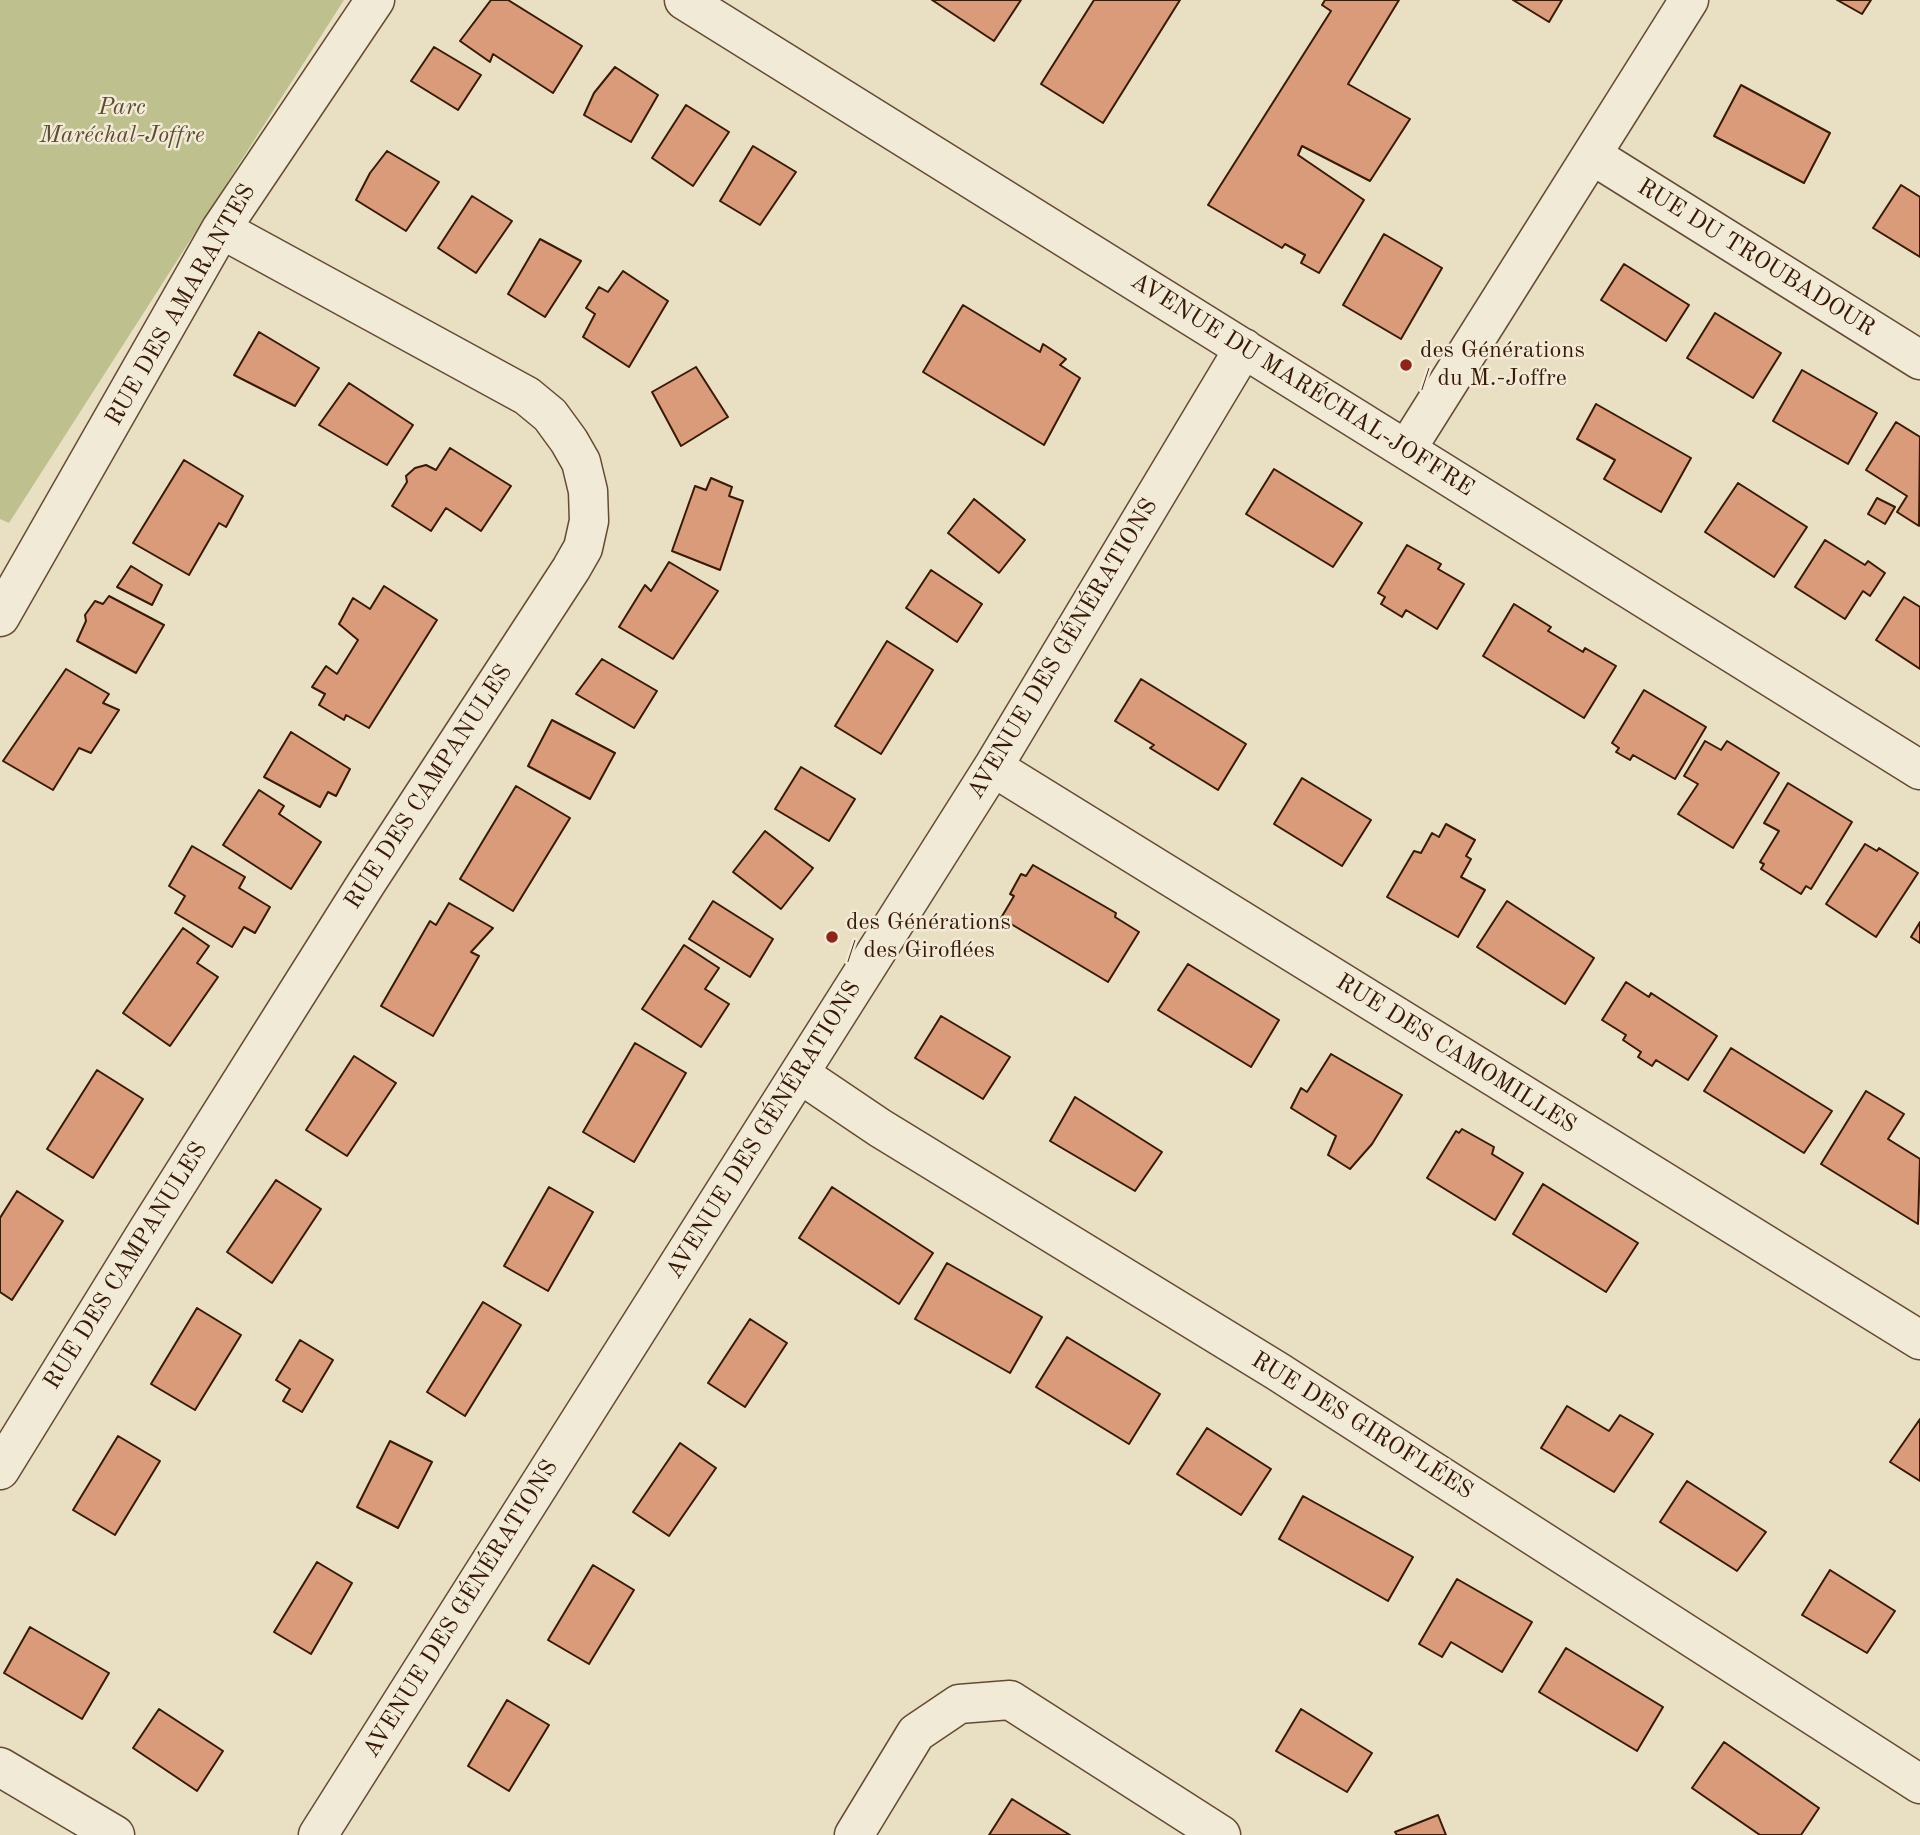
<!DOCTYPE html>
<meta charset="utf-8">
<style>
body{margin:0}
canvas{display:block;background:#e9dfc2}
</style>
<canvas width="1920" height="1835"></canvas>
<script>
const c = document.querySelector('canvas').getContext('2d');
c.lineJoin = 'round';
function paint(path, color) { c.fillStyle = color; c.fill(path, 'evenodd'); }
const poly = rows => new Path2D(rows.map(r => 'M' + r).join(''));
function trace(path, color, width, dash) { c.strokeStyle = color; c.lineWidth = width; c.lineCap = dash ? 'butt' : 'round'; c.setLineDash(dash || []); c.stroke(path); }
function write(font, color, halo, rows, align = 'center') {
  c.font = font + ' "Old Standard TT",serif'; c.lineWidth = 5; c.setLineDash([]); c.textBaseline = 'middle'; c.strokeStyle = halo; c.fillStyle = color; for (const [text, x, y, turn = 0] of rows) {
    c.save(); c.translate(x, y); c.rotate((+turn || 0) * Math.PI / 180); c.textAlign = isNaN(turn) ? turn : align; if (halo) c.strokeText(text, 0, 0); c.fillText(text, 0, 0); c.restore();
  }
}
paint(poly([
 [0,0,344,0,9,523,0,519]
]), '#bec08e');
const building = poly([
 [491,0,508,0,582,46,553,93,493,54,490,62,460,41,491,0],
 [932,0,1021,0,994,41,932,0],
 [1094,0,1180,0,1103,123,1041,84,1094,0],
 [1325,0,1399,0,1348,84,1410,119,1370,181,1302,146,1298,155,1364,200,1319,273,1301,263,1305,255,1285,244,1282,248,1208,205,1331,11,1322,5,1325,0],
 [1513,0,1562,0,1549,22,1513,0],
 [1837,0,1871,0,1862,14,1837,0],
 [434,47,481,75,458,110,411,81,434,47],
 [615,67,658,95,631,142,584,115,594,93,615,67],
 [1741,85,1830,133,1804,183,1714,136,1741,85],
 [686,105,729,132,693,186,652,158,686,105],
 [753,146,796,172,760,225,720,201,753,146],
 [387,151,439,182,406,231,356,200,370,173,387,151],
 [1901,185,1920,197,1920,257,1873,228,1901,185],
 [472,196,512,221,476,273,438,248,472,196],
 [1384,234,1442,268,1401,339,1343,305,1384,234],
 [540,239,581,261,545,317,508,294,540,239],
 [1624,264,1689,305,1666,341,1601,300,1624,264],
 [623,271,668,301,629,367,583,337,595,314,586,308,599,287,608,292,623,271],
 [963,305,1040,352,1043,344,1066,359,1060,365,1080,378,1044,445,923,372,963,305],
 [1715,313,1781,353,1753,398,1687,358,1715,313],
 [259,332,319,368,295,406,234,375,259,332],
 [696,367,728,417,681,446,652,392,696,367],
 [1802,370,1877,413,1848,464,1773,421,1802,370],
 [349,383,413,425,387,465,319,425,349,383],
 [1596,404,1691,458,1661,512,1604,479,1615,460,1577,439,1596,404],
 [1896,422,1920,437,1919,526,1897,512,1907,496,1866,470,1896,422],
 [450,448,511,486,481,531,446,508,431,531,392,506,407,482,406,476,415,468,426,465,436,470,450,448],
 [184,460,243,496,226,527,219,523,189,575,133,543,184,460],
 [1274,469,1362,523,1333,567,1246,514,1274,469],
 [711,478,732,487,729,496,743,501,720,570,672,551,695,486,706,490,711,478],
 [1738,483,1807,527,1774,577,1705,532,1738,483],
 [1877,498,1895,507,1885,524,1868,514,1877,498],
 [974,499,1025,540,999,573,948,533,974,499],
 [1825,540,1865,565,1868,561,1885,573,1870,596,1863,591,1845,619,1795,587,1825,540],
 [1407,545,1441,564,1438,569,1464,584,1437,629,1406,610,1402,617,1381,604,1385,597,1378,593,1407,545],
 [669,562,718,591,673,659,619,627,645,585,651,591,669,562],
 [131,566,162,585,152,605,117,587,131,566],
 [931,570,982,604,957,642,906,608,931,570],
 [384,586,437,620,369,728,346,715,344,720,319,705,325,694,312,687,326,666,337,674,358,640,339,624,353,598,370,609,384,586],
 [109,596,164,625,136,673,77,641,86,621,85,615,95,601,103,604,109,596],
 [1904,597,1920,607,1920,669,1876,640,1904,597],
 [1514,604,1551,627,1548,631,1583,652,1585,648,1616,666,1584,718,1483,656,1514,604],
 [887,641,933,670,881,754,835,726,887,641],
 [602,659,657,691,634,728,576,694,602,659],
 [66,669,109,694,103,703,119,710,91,753,79,748,53,790,3,761,66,669],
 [1141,679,1246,744,1218,790,1150,748,1154,745,1115,721,1141,679],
 [1644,690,1706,727,1675,779,1633,755,1630,760,1616,752,1619,748,1612,743,1644,690],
 [552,720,615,753,590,799,528,766,552,720],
 [291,732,350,769,336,796,328,792,320,807,264,777,291,732],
 [1705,741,1721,750,1727,741,1779,773,1733,848,1678,814,1698,784,1684,776,1705,741],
 [801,767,855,799,829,841,775,809,801,767],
 [1302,778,1371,820,1342,866,1274,824,1302,778],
 [1788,783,1852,822,1811,889,1806,886,1801,894,1761,869,1764,864,1760,862,1779,831,1764,823,1788,783],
 [516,786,570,818,513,911,460,879,516,786],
 [259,790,284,806,279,814,321,842,291,889,223,845,259,790],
 [1446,824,1475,840,1466,856,1471,859,1461,877,1485,890,1458,937,1387,897,1414,851,1421,853,1432,833,1439,837,1446,824],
 [765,831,813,868,781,909,733,872,765,831],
 [1865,844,1877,851,1879,848,1918,873,1876,937,1826,904,1865,844],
 [192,846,245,877,239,888,270,907,255,933,244,927,232,947,175,913,185,896,169,886,192,846],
 [1033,865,1116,913,1115,917,1139,932,1108,982,1001,918,1014,896,1010,894,1021,874,1026,876,1033,865],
 [713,901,773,939,750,977,689,939,713,901],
 [1507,901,1594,958,1565,1004,1477,947,1507,901],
 [449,903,493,928,471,952,479,956,433,1036,381,1006,430,921,436,925,449,903],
 [1920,922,1920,943,1911,937,1920,922],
 [183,928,209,946,197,963,218,977,170,1046,123,1013,183,928],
 [684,945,719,968,705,989,729,1004,701,1047,642,1009,684,945],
 [1188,964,1279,1020,1251,1067,1158,1010,1188,964],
 [1626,982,1649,997,1651,993,1717,1036,1688,1080,1656,1060,1652,1066,1638,1057,1641,1052,1623,1040,1626,1035,1602,1020,1626,982],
 [941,1016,1010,1057,983,1099,915,1058,941,1016],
 [635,1043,686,1073,634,1162,583,1132,635,1043],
 [1731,1048,1832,1111,1804,1153,1704,1091,1731,1048],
 [1331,1054,1402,1095,1372,1144,1350,1169,1328,1155,1336,1136,1291,1108,1301,1088,1307,1092,1331,1054],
 [354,1056,396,1083,347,1156,306,1130,354,1056],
 [97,1070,143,1099,93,1178,47,1149,97,1070],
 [1866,1091,1904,1114,1888,1139,1920,1159,1918,1224,1821,1164,1866,1091],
 [1075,1097,1162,1152,1135,1191,1050,1141,1075,1097],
 [1462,1129,1494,1147,1492,1154,1523,1173,1495,1220,1427,1178,1456,1131,1459,1133,1462,1129],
 [276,1180,321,1209,272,1283,227,1252,276,1180],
 [1543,1184,1638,1243,1606,1292,1513,1234,1543,1184],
 [549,1187,593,1212,548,1291,504,1266,549,1187],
 [832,1187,933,1253,899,1304,799,1238,832,1187],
 [17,1191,63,1221,12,1300,0,1292,0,1218,17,1191],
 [947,1263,1042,1317,1010,1373,915,1319,947,1263],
 [483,1302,521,1325,465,1416,427,1392,483,1302],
 [197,1308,241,1335,195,1410,151,1384,197,1308],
 [750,1319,787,1343,745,1407,708,1383,750,1319],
 [1067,1337,1160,1394,1129,1444,1036,1387,1067,1337],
 [300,1340,333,1360,302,1412,283,1401,290,1389,276,1380,300,1340],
 [1567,1406,1609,1431,1620,1415,1653,1434,1614,1492,1541,1448,1567,1406],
 [1920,1419,1920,1481,1890,1462,1920,1419],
 [1207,1428,1271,1469,1241,1515,1177,1474,1207,1428],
 [118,1436,160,1461,115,1535,73,1510,118,1436],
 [390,1441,432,1462,398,1528,357,1507,390,1441],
 [680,1443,716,1468,669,1536,633,1512,680,1443],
 [1687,1481,1766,1532,1737,1571,1660,1522,1687,1481],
 [1303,1496,1413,1557,1388,1601,1279,1539,1303,1496],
 [317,1562,352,1583,311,1654,274,1632,317,1562],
 [593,1565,634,1590,589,1664,548,1640,593,1565],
 [1830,1570,1895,1611,1867,1653,1802,1615,1830,1570],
 [1457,1579,1532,1622,1502,1672,1451,1642,1442,1657,1419,1644,1457,1579],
 [30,1627,109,1673,82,1719,4,1673,30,1627],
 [1566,1648,1663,1707,1637,1751,1539,1692,1566,1648],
 [507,1700,549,1725,509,1791,468,1766,507,1700],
 [159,1709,223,1751,197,1791,133,1748,159,1709],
 [1301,1709,1372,1753,1347,1792,1276,1751,1301,1709],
 [1724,1742,1819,1808,1801,1835,1760,1835,1692,1788,1724,1742],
 [1012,1799,1070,1835,989,1835,1012,1799],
 [1438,1815,1446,1835,1397,1835,1395,1832,1438,1815]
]);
paint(building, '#d99b7a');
trace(building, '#381a05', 2);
const minor = poly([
 [684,0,1920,770],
 [1592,155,1920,360],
 [1406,450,1689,0],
 [0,617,221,229,375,0],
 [993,767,1920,1340],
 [800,1074,880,1128,1277,1371,1920,1784],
 [0,1470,148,1230,367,882,571,569,583,548,589,521,588,491,581,462,569,441,550,415,527,396,221,229],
 [0,1767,115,1835],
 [318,1835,993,767,1244,348],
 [854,1835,916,1733,959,1704,1010,1700,1221,1835]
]);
trace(minor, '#644b34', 41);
trace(minor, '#f1ead7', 38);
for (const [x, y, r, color] of [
 [1406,365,7,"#8f2418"],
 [832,937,7,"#8f2418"]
]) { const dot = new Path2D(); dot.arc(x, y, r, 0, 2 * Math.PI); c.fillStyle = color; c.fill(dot); trace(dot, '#f1ead7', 2.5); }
write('italic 24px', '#604c2e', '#f1ead7', [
 ["Parc",122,108],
 ["Maréchal-Joffre",122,136]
]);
write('24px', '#381a05', '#f1ead7', [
 ["RUE DU TROUBADOUR",1756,258,32],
 ["RUE DES AMARANTES",181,305,-60],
 ["AVENUE DU MARÉCHAL-JOFFRE",1302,385,32],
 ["AVENUE DES GÉNÉRATIONS",1063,649,-59],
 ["RUE DES CAMPANULES",429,787,-57],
 ["RUE DES CAMOMILLES",1456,1054,32],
 ["AVENUE DES GÉNÉRATIONS",764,1130,-58],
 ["RUE DES CAMPANULES",126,1266,-58],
 ["RUE DES GIROFLÉES",1362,1426,32],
 ["AVENUE DES GÉNÉRATIONS",461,1609,-58]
]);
write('24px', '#381a05', '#f1ead7', [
 ["des Générations",1420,351],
 ["/ du M.-Joffre",1420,379],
 ["des Générations",846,923],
 ["/ des Giroflées",846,951]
], 'left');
</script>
